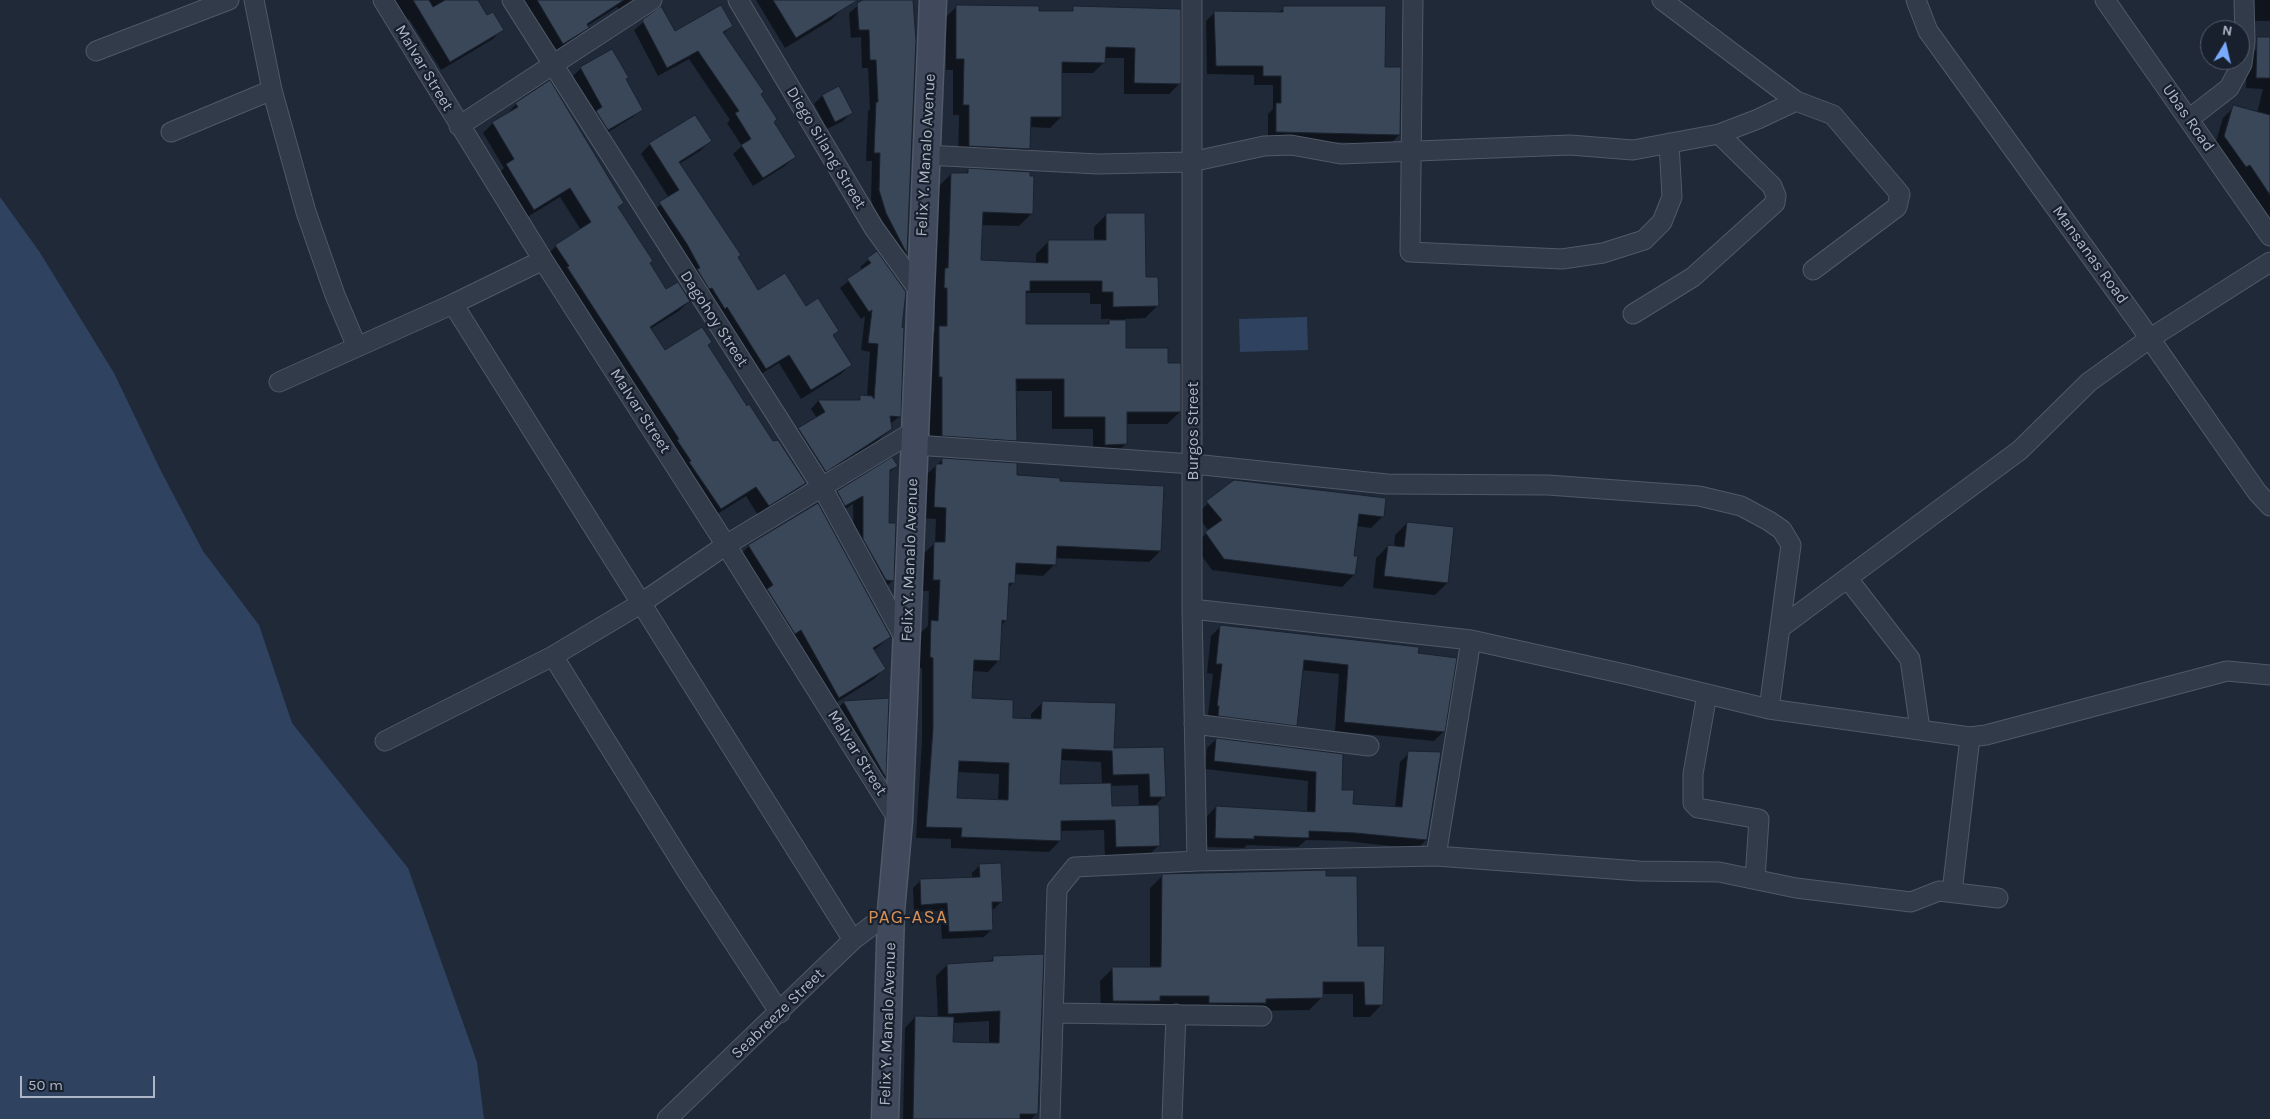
<!DOCTYPE html>
<style>
body{margin:0}
#map{position:relative;width:2270px;height:1119px;overflow:hidden;background:#1f2938;font-family:Karla,sans-serif}
canvas{display:block}
.north{position:absolute;left:2200px;top:20px;width:50px;height:50px;box-sizing:border-box;background:#18202d;border:1px solid #545c6a;border-radius:50%;rotate:9deg;font-size:14px;font-weight:700;line-height:20px;text-align:center;color:#adb6c6}
.north::after{content:'';display:block;margin:auto;width:18px;height:22px;background:#79aafe;clip-path:polygon(50% 0,100% 100%,50% 72%,0 100%)}
.scale{position:absolute;left:20px;top:1076px;width:135px;height:22px;box-sizing:border-box;border:2px solid #adb6c6;border-top:0;padding-left:6px;font-size:15px;line-height:18px;white-space:nowrap;color:#adb6c6;-webkit-text-stroke:4px #18202d;paint-order:stroke}
</style>
<div id="map">
<canvas width="2270" height="1119"></canvas>
<div class="north">N</div>
<div class="scale">50 m</div>
</div>
<script>
const c = document.querySelector('canvas').getContext('2d');
c.lineJoin = 'round';
function paint(path, color) { c.fillStyle = color; c.fill(path, 'evenodd'); }
const poly = rows => new Path2D(rows.map(r => 'M' + r).join(''));
function trace(path, color, width, dash) { c.strokeStyle = color; c.lineWidth = width; c.lineCap = dash ? 'butt' : 'round'; c.setLineDash(dash || []); c.stroke(path); }
function write(font, color, halo, rows, align = 'center') {
  c.font = font + ' Karla,sans-serif'; c.lineWidth = 4.5; c.setLineDash([]); c.textBaseline = 'middle'; c.strokeStyle = halo; c.fillStyle = color; for (const [text, x, y, turn = 0] of rows) {
    c.save(); c.translate(x, y); c.rotate((+turn || 0) * Math.PI / 180); c.textAlign = isNaN(turn) ? turn : align; if (halo) c.strokeText(text, 0, 0); c.fillText(text, 0, 0); c.restore();
  }
}
paint(poly([
 [0,197,39,251,114,373,162,473,203,551,259,625,292,723,408,868,477,1062,484,1119,0,1119],
 [1307,317,1308,350,1240,352,1239,319]
]), '#2f425f');
paint(poly([
 [391,0,477,0,487,16,502,29,493,39,441,70,409,19,404,22],
 [521,0,635,0,619,10,617,7,587,26,578,37,554,53],
 [756,0,836,0,842,9,831,20,785,48],
 [865,0,912,0,915,40,906,254,899,261,878,221,871,199,872,161,866,161,868,111,870,109,868,68,862,68,861,37,851,38,849,13],
 [2248,0,2270,0,2270,21,2248,21],
 [957,6,1037,12,1069,13,1074,8,1180,11,1180,83,1169,94,1124,94,1124,58,1104,58,1104,62,1093,73,1061,73,1061,117,1050,128,1029,127,1029,149,1018,160,958,157,959,115,953,115,953,70,946,70,946,17],
 [661,8,675,32,732,26,723,34,794,157,785,166,753,186,733,154,742,146,727,123,730,120,689,59,658,76,634,30],
 [1284,8,1399,135,1390,144,1268,140,1268,114,1273,109,1273,85,1254,85,1254,75,1207,74,1206,21,1215,12,1278,13],
 [2257,48,2270,48,2270,222,2239,174,2235,177,2214,148,2223,118,2234,107,2257,113,2263,89,2246,88,2247,59],
 [612,50,624,80,641,109,633,117,600,137,594,114,573,76,581,68],
 [549,82,623,203,617,208,649,264,666,291,689,301,679,311,650,329,665,352,707,345,747,407,805,483,795,493,758,515,746,496,711,518,546,256,556,246,581,230,560,197,524,219,497,175,504,168,483,133,493,123,506,115,516,104],
 [838,88,851,113,843,121,827,129,814,104,822,96],
 [710,141,700,151,679,164,737,258,758,291,805,308,838,331,832,336,850,365,841,374,801,399,779,363,756,377,650,213,669,198,641,154,650,144],
 [969,170,1031,214,1019,226,981,225,980,261,1036,263,1036,254,1048,242,1094,241,1094,227,1106,215,1145,278,1157,306,1145,318,1125,319,1125,349,1167,364,1180,412,1167,424,1125,424,1126,444,1113,456,1093,456,1093,429,1052,429,1052,391,1015,391,1016,440,1003,453,930,448,930,389,927,389,927,340,935,331,935,300,932,300,933,282,936,279,939,186,951,174,964,174],
 [1026,293,1090,293,1090,304,1101,304,1101,319,1111,319,1105,325,1025,325],
 [877,253,900,329,900,416,890,424,891,429,871,446,817,479,791,437,799,429,817,418,811,409,818,401,856,402,861,397,867,397,870,352,861,350,865,316,861,319,840,288,862,270,860,267],
 [943,459,1016,477,1058,482,1160,551,1149,562,1055,558,1055,564,1043,576,1014,574,1013,583,1007,589,1006,620,1001,626,999,660,988,672,972,671,971,700,1011,719,1031,720,1031,714,1043,702,1113,749,1163,748,1164,796,1155,806,1159,845,1147,857,1105,858,1104,830,1060,831,1060,841,1049,852,951,848,951,839,916,838,922,740,922,668,919,668,920,633,928,626,929,591,922,591,923,554,935,543,936,519,923,518,925,476],
 [1060,760,1101,762,1102,784,1059,785],
 [957,772,999,774,998,801,956,799],
 [1138,785,1139,806,1110,807,1110,786],
 [896,466,889,473,888,524,893,580,883,590,854,549,853,504,835,515,828,502,838,492],
 [1234,481,1383,516,1371,528,1356,526,1352,557,1354,575,1342,587,1212,570,1194,545,1209,531,1196,514],
 [1407,523,1447,583,1435,595,1373,588,1376,558,1388,546,1394,547,1395,535],
 [749,546,890,637,873,651,884,669,874,679,829,707,739,556],
 [1221,626,1417,654,1443,732,1434,741,1335,731,1339,674,1302,670,1296,725,1286,735,1209,725,1210,715,1208,715,1213,674,1207,673,1211,636],
 [888,699,885,777,873,789,832,714,844,702],
 [1216,739,1342,755,1341,791,1352,805,1395,808,1400,762,1409,753,1440,754,1426,840,1417,849,1346,841,1306,840,1298,847,1247,845,1244,848,1206,847,1207,816,1216,807,1307,812,1308,781,1205,769,1207,748],
 [980,865,1002,901,994,909,991,909,992,929,984,937,942,939,940,911,914,912,913,888,920,881,972,879,972,873],
 [1163,875,1325,877,1382,1004,1370,1017,1353,1017,1353,994,1321,994,1321,998,1309,1010,1101,1013,1100,981,1113,968,1150,968,1150,888],
 [993,958,1036,1114,1031,1119,903,1119,905,1028,915,1017,938,1018,936,976,947,965,988,963],
 [989,1021,989,1044,952,1043,953,1023]
]), '#0007');
const building = poly([
 [413,0,429,0,433,7,445,0,478,0,487,15,493,12,504,30,450,62,413,0],
 [537,0,624,0,587,24,589,28,563,44,537,0],
 [773,0,858,0,796,38,773,0],
 [863,0,913,0,916,40,907,254,886,213,879,190,880,153,874,153,876,102,878,102,876,60,870,60,869,30,859,30,857,3,863,0],
 [721,5,733,26,723,32,764,92,761,94,777,119,774,122,796,157,763,178,741,145,751,139,735,113,739,111,698,51,667,68,642,20,661,6,675,31,721,5],
 [956,5,1039,6,1039,11,1073,11,1073,6,1181,9,1181,84,1134,83,1135,48,1106,47,1105,63,1062,62,1062,117,1031,117,1030,149,969,146,969,105,963,105,964,59,956,59,956,5],
 [1283,6,1386,6,1385,67,1401,67,1400,135,1276,132,1276,103,1281,103,1281,76,1263,76,1263,66,1216,66,1214,11,1283,12,1283,6],
 [2257,37,2270,37,2270,78,2256,78,2257,37],
 [612,49,629,78,626,79,643,110,608,130,596,111,602,107,580,67,612,49],
 [550,80,624,203,618,207,653,261,650,263,666,289,678,282,690,301,650,327,665,350,702,327,712,342,708,345,747,406,749,404,773,441,778,440,806,483,769,506,756,487,721,509,689,462,691,461,677,440,679,439,567,267,569,266,555,245,591,222,570,188,534,210,506,164,514,159,492,122,518,107,515,103,550,80],
 [839,86,853,113,835,122,822,95,839,86],
 [2233,105,2270,115,2270,195,2250,165,2246,167,2224,136,2233,105],
 [695,115,712,141,679,162,741,255,738,257,758,290,785,273,806,306,818,298,839,331,833,335,852,365,811,390,789,355,766,369,727,307,725,309,712,288,709,289,697,269,700,268,687,244,659,202,679,190,649,143,695,115],
 [968,168,1030,172,1030,176,1034,176,1033,214,983,212,981,260,1048,263,1048,240,1106,240,1106,213,1145,213,1146,277,1158,277,1159,306,1113,307,1113,292,1102,292,1102,281,1030,281,1030,291,1026,291,1026,324,1109,324,1109,320,1126,320,1126,348,1168,348,1168,363,1181,363,1181,412,1127,412,1127,444,1105,445,1105,417,1064,417,1064,379,1016,379,1017,441,942,436,942,377,939,377,939,326,947,326,947,288,944,288,945,268,948,268,951,173,968,173,968,168],
 [877,251,906,292,902,327,904,328,901,417,890,416,892,429,826,472,798,428,825,412,818,400,860,400,860,395,872,396,874,399,878,344,868,343,872,310,869,312,847,279,871,263,867,258,877,251],
 [892,457,898,466,890,470,889,523,896,523,894,581,886,580,863,539,863,496,845,506,837,491,892,457],
 [942,458,1017,463,1017,475,1060,478,1060,481,1164,486,1161,551,1057,546,1056,565,1016,563,1015,583,1009,583,1007,621,1002,620,1000,661,974,660,972,698,1013,700,1013,718,1041,719,1042,701,1116,703,1114,748,1164,747,1166,797,1150,797,1149,774,1113,775,1112,751,1062,749,1060,784,1111,783,1112,806,1159,805,1160,846,1116,847,1115,820,1061,821,1061,841,961,837,962,828,926,827,933,728,933,658,930,657,931,620,938,621,940,580,933,580,934,542,945,542,946,508,934,507,936,464,942,464,942,458],
 [959,761,1009,763,1008,800,957,798,959,761],
 [1234,480,1386,498,1384,517,1359,514,1354,556,1358,556,1355,575,1224,559,1205,532,1222,520,1206,501,1234,480],
 [818,503,891,637,873,648,886,669,839,698,801,630,795,634,767,589,773,585,748,545,818,503],
 [1407,522,1454,527,1448,583,1384,576,1388,545,1404,547,1407,522],
 [1220,625,1419,647,1418,653,1457,658,1445,732,1344,722,1348,665,1304,660,1297,726,1218,716,1219,706,1217,706,1222,664,1216,664,1220,625],
 [889,698,886,778,843,701,889,698],
 [1216,738,1343,754,1342,790,1354,790,1353,804,1402,807,1408,751,1441,752,1427,840,1356,833,1309,831,1309,838,1254,836,1254,839,1215,838,1216,806,1315,812,1316,772,1214,761,1216,738],
 [1001,863,1003,902,992,902,993,930,949,932,947,903,921,905,920,879,980,877,979,864,1001,863],
 [1326,870,1326,876,1357,876,1358,946,1385,946,1383,1005,1365,1005,1364,982,1323,982,1323,998,1266,999,1266,1003,1209,1003,1209,996,1160,996,1160,1001,1113,1001,1112,967,1161,967,1162,874,1326,870],
 [1044,954,1038,1114,1020,1114,1020,1119,913,1119,915,1016,954,1017,953,1042,999,1043,1000,1011,948,1014,947,964,993,961,993,956,1044,954]
]);
paint(building, '#3a4759');
trace(building, '#1a222f', 1);
const street = poly([
 [254,0,272,90,306,212,335,295,357,347],
 [383,0,543,260,726,545,899,821],
 [512,0,822,487,906,641],
 [738,0,874,228,920,292],
 [1192,0,1192,609,1197,861],
 [1413,0,1410,252,1562,259,1603,253,1644,240,1662,222,1672,197,1669,143],
 [1662,0,1796,101,1833,115,1900,194,1897,207,1813,270],
 [1916,0,1928,31,2139,323,2257,492,2270,506],
 [2105,0,2270,236],
 [96,51,229,0],
 [2189,119,2229,88,2242,64,2245,41,2244,0],
 [459,126,652,0],
 [171,132,272,90],
 [926,155,1098,164,1191,162,1264,146,1291,145,1341,154,1570,145,1633,150,1719,134,1758,119,1796,101],
 [453,304,853,940],
 [1633,314,1693,277,1775,203,1776,196,1772,186,1719,134],
 [279,382,453,304,543,260],
 [915,445,1193,464,1387,484,1548,485,1699,496,1741,506,1769,521,1782,530,1791,545,1769,709],
 [1848,579,1910,659,1920,729],
 [1192,609,1471,640,1629,675,1769,709,1970,737,1986,735,2227,671,2270,675],
 [1780,628,2020,450,2089,382,2149,339,2270,262],
 [553,656,687,871,780,1013],
 [1707,694,1693,774,1693,803,1698,808,1759,819,1755,879],
 [1194,724,1369,746],
 [385,741,553,656,640,604,726,545,916,430],
 [1436,856,1471,640],
 [1952,892,1970,737],
 [1054,1013,1262,1016],
 [667,1119,853,940,891,911],
 [1050,1119,1057,889,1075,867,1197,861,1436,856,1639,871,1719,872,1796,888,1911,902,1939,891,1998,898],
 [1172,1119,1176,1014]
]);
const secondary = poly([
 [885,1119,891,911,899,821,933,0]
]);
trace(street, '#505967', 21);
trace(secondary, '#505967', 29);
trace(street, '#323b49', 19);
trace(secondary, '#404a5c', 26);
write('16px', '#adb6c6', '#18202d', [
 ["Malvar Street",424,68,59],
 ["Ubas Road",2188,118,55],
 ["Diego Silang Street",826,148,59],
 ["Felix Y. Manalo Avenue",926,155,-87],
 ["Mansanas Road",2090,255,54],
 ["Dagohoy Street",714,319,57],
 ["Malvar Street",640,411,57],
 ["Burgos Street",1193,431,-90],
 ["Felix Y. Manalo Avenue",910,560,-88],
 ["Malvar Street",857,753,58],
 ["Seabreeze Street",778,1014,-44],
 ["Felix Y. Manalo Avenue",888,1024,-88]
]);
c.letterSpacing = '1px';
write('19px', '#d99054', '#18202d', [
 ["PAG-ASA",908,918]
]);
c.letterSpacing = '0px';
</script>
